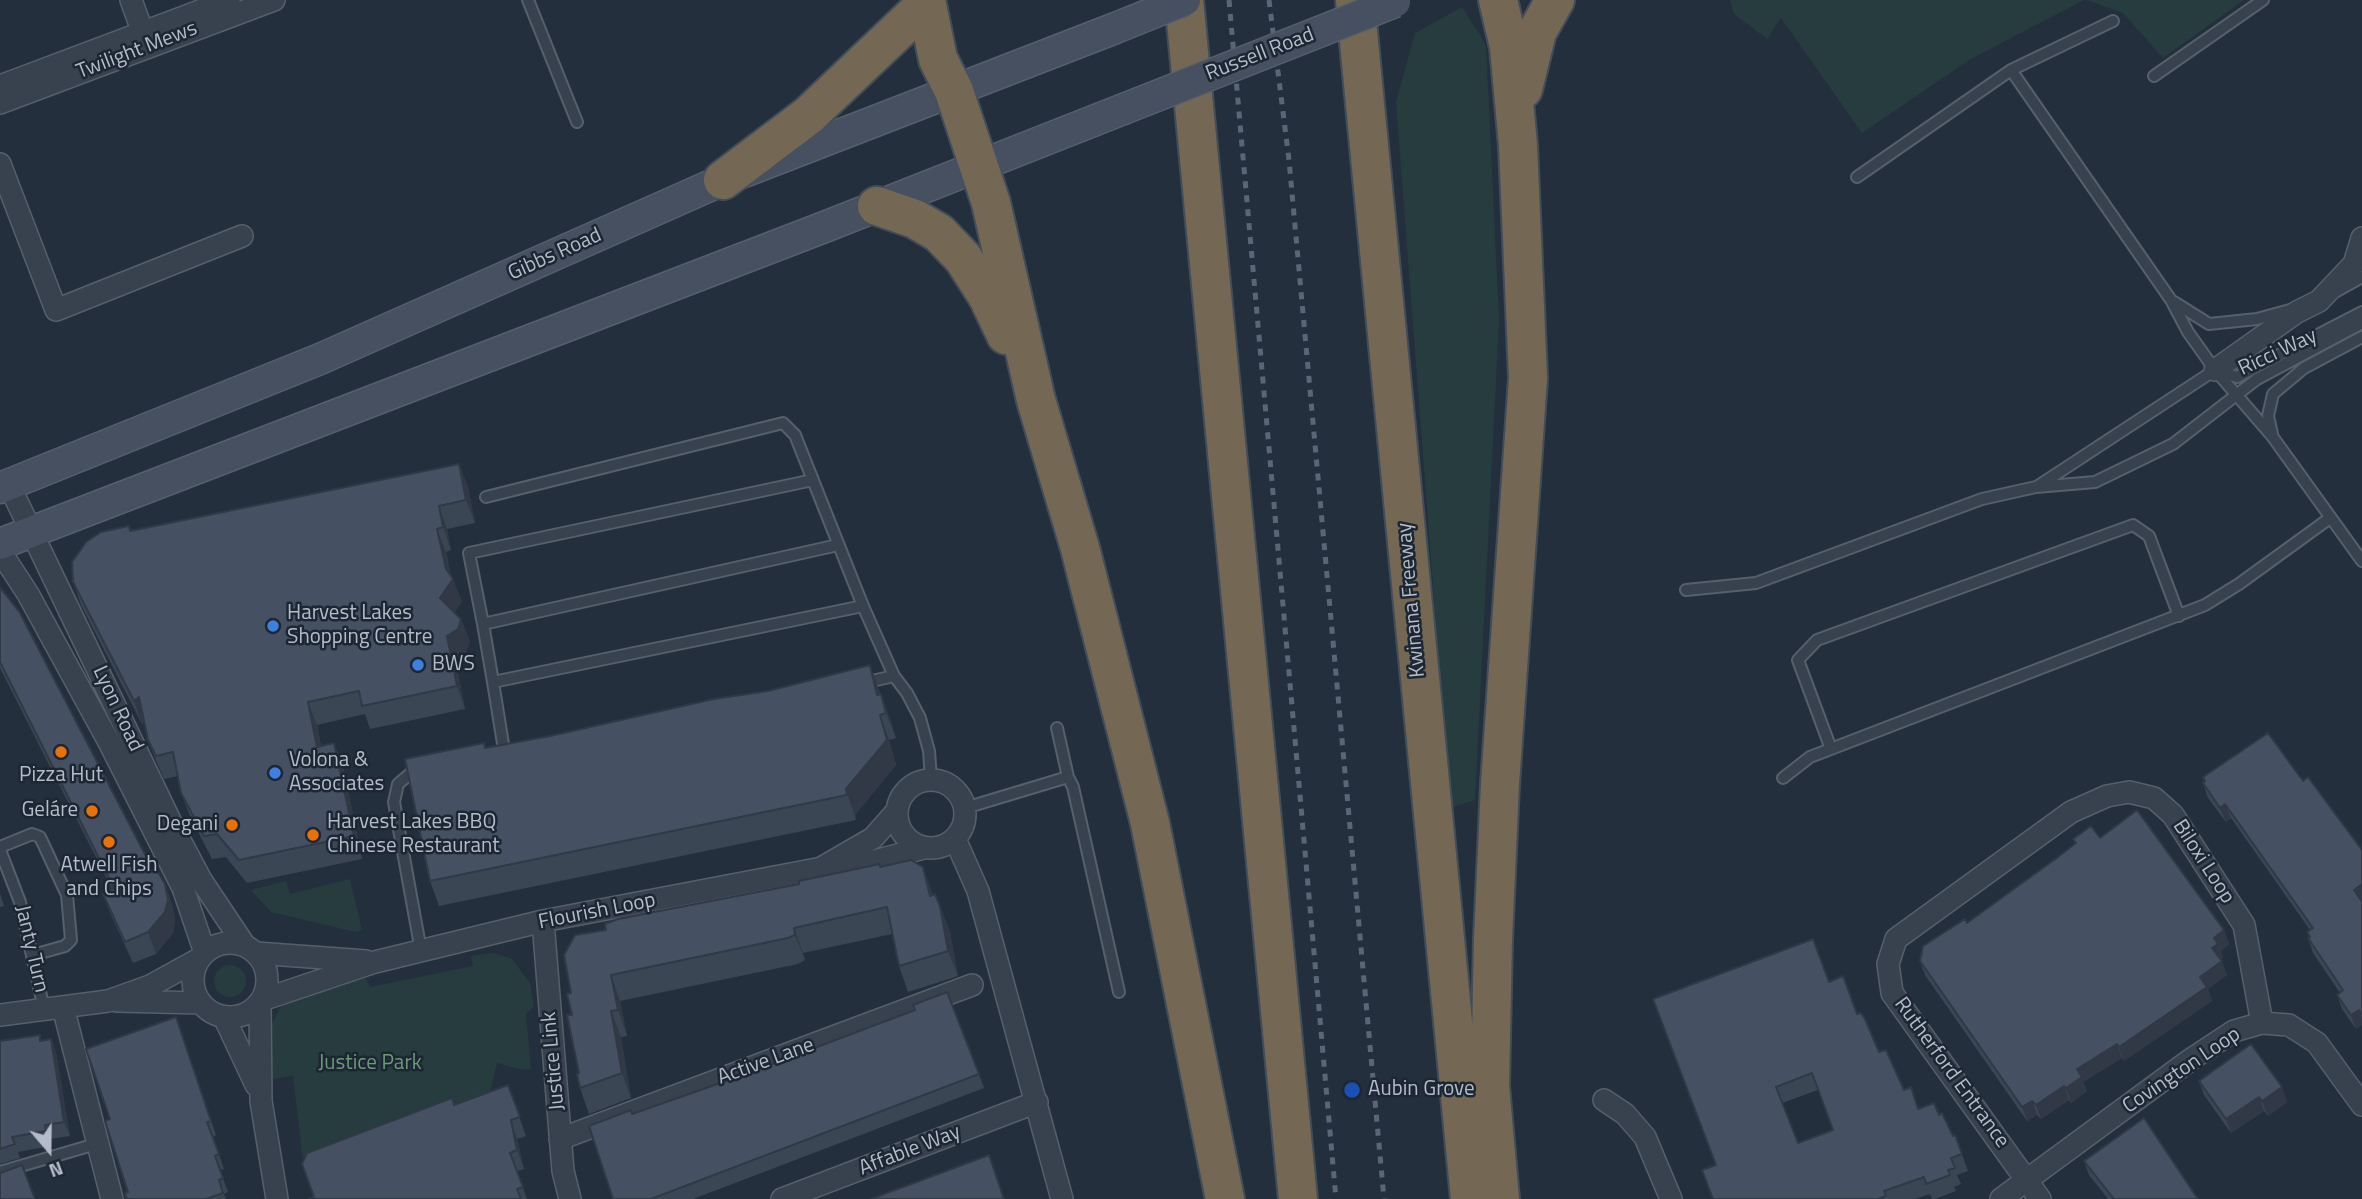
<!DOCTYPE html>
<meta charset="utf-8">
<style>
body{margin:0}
#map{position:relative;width:2362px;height:1199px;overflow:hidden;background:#242f3e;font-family:"Titillium Web",sans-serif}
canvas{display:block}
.north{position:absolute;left:14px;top:1115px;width:70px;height:70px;-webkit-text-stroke:5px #1d2633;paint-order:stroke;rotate:160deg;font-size:19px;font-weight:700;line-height:28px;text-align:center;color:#b4bcc9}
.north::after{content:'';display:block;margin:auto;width:24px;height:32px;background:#b4bcc9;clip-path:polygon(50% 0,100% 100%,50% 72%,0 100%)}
</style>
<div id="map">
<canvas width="2362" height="1199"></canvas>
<div class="north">N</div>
</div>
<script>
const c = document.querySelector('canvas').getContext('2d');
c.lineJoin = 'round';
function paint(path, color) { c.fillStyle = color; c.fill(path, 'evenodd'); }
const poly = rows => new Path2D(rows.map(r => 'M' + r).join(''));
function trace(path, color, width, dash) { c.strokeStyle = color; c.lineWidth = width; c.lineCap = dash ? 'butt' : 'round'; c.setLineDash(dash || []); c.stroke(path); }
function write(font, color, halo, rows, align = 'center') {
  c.font = font + ' "Titillium Web",sans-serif'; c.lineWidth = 5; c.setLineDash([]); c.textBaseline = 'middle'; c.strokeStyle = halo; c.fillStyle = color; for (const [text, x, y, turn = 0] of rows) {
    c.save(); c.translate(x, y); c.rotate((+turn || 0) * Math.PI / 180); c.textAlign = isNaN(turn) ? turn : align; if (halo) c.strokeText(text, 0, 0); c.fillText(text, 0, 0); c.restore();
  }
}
paint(poly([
 [1730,0,2084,0,1969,60,1862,133,1781,18,1767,39,1734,14],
 [2087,0,2244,0,2163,58,2123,13],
 [1462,7,1486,45,1499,319,1475,800,1450,808,1396,102,1415,33],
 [350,879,362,930,356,932,271,912,251,890,286,881,290,894],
 [494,953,512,959,530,983,534,1007,526,1014,531,1069,523,1070,497,1063,488,1101,306,1169,302,1154,293,1076,272,1079,271,1027,281,1005,295,994,317,986,366,978,370,987,473,966,471,956],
 '214 981a16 16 0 1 1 32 0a16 16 0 1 1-32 0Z'
]), '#263c3f');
const lane = poly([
 [528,0,577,122],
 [2011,70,2171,300,2188,332,2215,370,2272,436,2362,561],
 [2154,76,2263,0],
 [1857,177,2011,70,2113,21],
 [2337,291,2362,277],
 [2174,302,2209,324,2257,319,2290,310],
 [2218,371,2237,377,2362,312],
 [2272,434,2268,416,2273,394,2304,368,2362,337],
 [2038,486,2215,370],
 [486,497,783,423,795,435,863,606,894,676],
 [1686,590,1756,583,1982,499,2036,487,2095,482,2173,444,2257,379,2362,323],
 [483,624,469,553,813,480],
 [493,682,483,624,838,545],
 [863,683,894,676,907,693,920,718,929,751,931,779],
 [1831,749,1798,660,1817,640,2133,525,2149,536,2179,616],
 [504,750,493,682,863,606],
 [418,767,398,784,394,802,421,951],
 [1068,777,1073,787,1119,992],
 [1783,778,1810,757,2205,605,2239,584,2330,518],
 [965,808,1068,777,1057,728],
 [0,847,32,834,40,837,67,895,71,940,65,946,33,955],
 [0,850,20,902,44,1009],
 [0,1172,96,1144]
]);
const street = poly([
 [131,0,147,44],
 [0,86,229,0],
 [0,103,274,0],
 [0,164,56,310,242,236],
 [2215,370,2297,312,2319,301,2354,264,2362,238],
 [9,485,176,833,201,880,245,946],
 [0,551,28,594,110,744,183,888,205,953],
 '897 814a34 34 0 1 1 68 0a34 34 0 1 1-68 0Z',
 [955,839,978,891,1062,1199],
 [823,867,873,838,896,812],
 [543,921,563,1171,570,1199],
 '193 980a37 37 0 1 1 74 0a37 37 0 1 1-74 0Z',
 [256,953,366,961],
 [262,1000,375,962,543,921,822,868,848,868,924,848],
 [117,1001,201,1003],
 [260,1002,261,1101,277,1199],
 [63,1007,112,1199],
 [0,1015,108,1001,150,986,199,959],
 [224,1017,256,1085],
 [1604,1100,1625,1114,1645,1137,1671,1199],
 [560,1139,972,985],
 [782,1199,1037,1102],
 [2001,1199,2190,1060,2234,1031,2262,1023,2289,1025,2317,1043,2362,1105],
 [2040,1199,1892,993,1888,964,1896,939,2071,812,2107,796,2129,792,2154,798,2173,815,2244,925,2262,1023]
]);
const secondary = poly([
 [0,488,320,359,723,180,1113,29],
 [0,544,827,226,1121,110]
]);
const highway = poly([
 [926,0,938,59,954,91,991,203,1036,400,1080,548,1150,823,1225,1199],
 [1184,0,1298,1199],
 [1355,0,1470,1199],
 [1498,0,1509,47,1518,145,1528,378,1500,784,1493,939,1490,1086,1500,1199],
 [1523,89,1537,32,1555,0],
 [723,180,809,115,926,4],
 [877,206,915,219,939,233,963,258,988,297,1006,335]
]);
trace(lane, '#565f6c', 14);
trace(street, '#565f6c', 24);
trace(secondary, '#565f6c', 33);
trace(highway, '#434c59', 42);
trace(lane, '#38414e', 10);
trace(street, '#38414e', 21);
trace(secondary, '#465061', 30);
trace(highway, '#746855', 38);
trace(poly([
 [1229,0,1336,1199],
 [1269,0,1289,160,1384,1199]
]), '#5a6575', 5, [7, 7]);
const secondaryBridge = poly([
 [1113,29,1185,0],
 [1121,110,1395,2]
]);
trace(secondaryBridge, '#565f6c', 33, []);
trace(secondaryBridge, '#465061', 30);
paint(poly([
 [459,464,468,487,475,523,447,529,451,550,446,552,451,576,462,602,454,612,461,619,470,642,466,652,455,659,465,709,370,729,365,714,317,725,321,746,343,766,362,859,247,883,226,857,212,859,190,816,181,793,178,776,164,779,157,763,148,740,145,722,142,724,81,605,73,582,129,526,131,530],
 [0,587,152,868,165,884,172,905,175,920,173,933,156,954,133,963,111,915,103,894,112,889,0,668],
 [879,690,880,694,881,694,890,719,896,738,889,740,896,765,855,815,856,820,439,906,430,881,486,748],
 [2203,777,2303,781,2362,850,2362,1025,2356,1029,2342,1009,2337,995,2340,993,2313,953,2308,938,2309,937,2307,932,2310,930,2231,818,2226,822,2208,798,2203,783,2205,782],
 [2100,838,2224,930,2229,944,2221,951,2223,958,2221,960,2227,975,2208,989,2212,1001,2124,1061,2122,1058,2083,1082,2087,1091,2071,1103,2069,1100,2041,1119,2037,1115,2027,1121,1925,975,1920,961,1967,923,2075,844,2073,839],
 [881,867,933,895,940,906,950,932,958,976,908,992,899,966,892,934,803,953,805,960,798,964,620,1001,627,1036,621,1037,631,1098,589,1114,580,1088,579,1073,572,1015,571,993,606,930,799,884],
 [0,894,4,906,0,907],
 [1829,982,1857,1014,1879,1052,1918,1109,1939,1115,1953,1136,1955,1135,1968,1171,1957,1175,1961,1184,1954,1187,1956,1191,1935,1199,1932,1199,1930,1194,1915,1199,1713,1199,1716,1165],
 [1818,1090,1833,1130,1798,1143,1782,1103],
 [181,1032,216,1135,213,1137,224,1169,220,1170,228,1192,224,1194,226,1199,127,1199,128,1192,110,1119],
 [51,1039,56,1053,70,1136,50,1139,51,1146,18,1152,20,1158,0,1164,0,1041,41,1040],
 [979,1074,984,1088,693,1199,613,1199,633,1114],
 [2199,1081,2287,1102,2268,1116,2264,1111,2231,1133,2204,1095],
 [508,1085,526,1136,517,1139,524,1169,517,1171,527,1199,309,1199,454,1105],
 [2084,1161,2198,1199,2108,1199,2089,1175]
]), '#3b4654');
paint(poly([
 [459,464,468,487,475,523,466,500],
 [439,506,447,529,451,550,443,527],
 [437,529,446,552,452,580,453,579,462,602,448,621,440,598,446,569],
 [461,619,470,642,466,652,455,659,465,709,457,686,447,636],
 [870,665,879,690,884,713,877,695],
 [881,694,890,719,896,738,886,713],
 [139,697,148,720,142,724,134,701],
 [308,702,317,725,325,770,317,747],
 [880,715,889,740,896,765,855,815,856,820,846,789],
 [334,743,343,766,362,859,354,836],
 [2225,804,2231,818,2226,822,2220,808],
 [923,867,932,892,939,922,930,896],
 [165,884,172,905,175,920,173,933,156,954,148,932],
 [2362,884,2362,902,2354,890],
 [940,906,950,932,958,976,948,951],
 [794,928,803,953,805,960,795,935],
 [2224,930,2229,944,2221,951,2223,958,2217,962,2212,948,2214,938],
 [2222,961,2227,975,2208,989,2212,1001,2124,1061,2119,1047,2200,977],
 [611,975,620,1001,627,1036,618,1010],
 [2359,1010,2362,1019,2362,1025,2356,1029,2351,1015],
 [611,1011,621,1037,631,1098,622,1073],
 [51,1039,56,1053,70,1136,64,1122],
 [2117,1044,2122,1058,2083,1082,2087,1091,2071,1103,2066,1088,2077,1069],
 [2064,1086,2069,1100,2041,1119,2036,1105],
 [2282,1087,2287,1102,2268,1116,2262,1101],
 [2259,1097,2264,1111,2231,1133,2226,1119],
 [2032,1101,2037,1115,2027,1121,2022,1107],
 [511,1120,517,1139,524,1169,517,1150],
 [45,1125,50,1139,51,1146,46,1131]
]), '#303945');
const building = poly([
 [459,464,466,500,439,506,443,527,437,529,446,569,453,579,440,598,461,619,458,629,447,636,457,686,362,706,359,691,308,702,317,747,334,743,354,836,239,860,217,834,204,836,181,793,173,752,156,756,148,740,139,697,134,701,73,582,72,562,86,542,101,532,129,526,130,531,459,464],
 [0,587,20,613,152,868,155,867,165,884,168,899,165,912,148,932,125,942,103,894,114,888,0,662,0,587],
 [870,665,877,695,881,694,886,713,880,715,887,740,846,789,847,795,430,881,405,759,484,743,485,748,550,736,714,699,768,691,870,665],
 [2268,733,2303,781,2308,777,2362,850,2362,884,2354,890,2362,902,2362,1014,2359,1010,2351,1015,2337,995,2343,990,2308,938,2310,937,2307,932,2313,928,2225,804,2220,808,2203,783,2205,781,2203,777,2268,733],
 [2137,810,2224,930,2214,938,2218,944,2212,948,2222,961,2200,977,2207,987,2119,1047,2117,1044,2077,1069,2082,1077,2066,1088,2064,1086,2036,1105,2032,1101,2022,1107,1920,961,1923,946,1965,919,1967,923,2058,857,2076,843,2073,839,2091,826,2100,838,2137,810],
 [911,860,923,867,930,896,935,894,940,906,948,951,899,966,887,907,794,928,795,935,788,938,611,975,618,1010,611,1011,622,1073,580,1088,577,1074,579,1073,567,1015,572,1015,567,994,571,993,564,955,575,935,606,930,605,924,618,919,799,884,799,881,880,864,880,867,911,860],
 [1813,939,1829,982,1843,976,1857,1014,1861,1013,1865,1019,1879,1052,1886,1050,1904,1090,1911,1087,1918,1109,1934,1103,1939,1115,1942,1113,1953,1136,1955,1135,1962,1154,1951,1158,1955,1168,1948,1170,1950,1175,1926,1184,1924,1177,1884,1191,1886,1196,1878,1199,1713,1199,1702,1170,1716,1165,1653,999,1813,939],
 [1812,1073,1833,1130,1798,1143,1776,1087,1812,1073],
 [947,992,979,1074,651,1199,613,1199,589,1126,631,1110,632,1114,743,1075,915,1010,913,1005,947,992],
 [176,1017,211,1121,207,1122,219,1154,215,1156,223,1178,219,1180,223,1193,206,1199,127,1199,125,1193,128,1192,105,1121,110,1119,86,1049,176,1017],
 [40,1035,40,1041,51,1039,64,1122,45,1125,46,1131,12,1137,15,1144,0,1149,0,1041,40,1035],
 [2251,1044,2282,1087,2262,1101,2259,1097,2226,1119,2199,1081,2251,1044],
 [508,1085,520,1117,511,1120,517,1150,510,1153,523,1187,517,1189,521,1199,309,1199,314,1197,302,1164,307,1153,452,1098,454,1105,508,1085],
 [2144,1118,2198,1199,2114,1199,2084,1161,2144,1118],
 [989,1155,1004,1199,871,1199,989,1155],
 [22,1165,35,1199,0,1199,0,1173,22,1165]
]);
paint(building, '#455162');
trace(building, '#303945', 2);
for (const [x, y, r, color] of [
 [273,626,7,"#3f7fe0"],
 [418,665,7,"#3f7fe0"],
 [61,752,7,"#e8710a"],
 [275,773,7,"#3f7fe0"],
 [92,811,7,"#e8710a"],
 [232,825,7,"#e8710a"],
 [313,835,7,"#e8710a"],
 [109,842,7,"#e8710a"],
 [1352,1090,9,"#1a4fb4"]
]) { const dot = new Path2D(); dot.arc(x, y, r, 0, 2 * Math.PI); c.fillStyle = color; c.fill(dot); trace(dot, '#1d2633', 2.5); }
write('21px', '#b4bcc9', '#1d2633', [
 ["Twilight Mews",137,51,-21],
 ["Russell Road",1260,55,-21],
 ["Gibbs Road",555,255,-24],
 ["Ricci Way",2278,353,-25],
 ["Kwinana Freeway",1412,600,-95],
 ["Lyon Road",117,709,65],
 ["Biloxi Loop",2203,862,57],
 ["Flourish Loop",597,912,-11],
 ["Janty Turn",31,949,77],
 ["Justice Link",554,1061,-95],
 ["Active Lane",766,1062,-20],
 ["Covington Loop",2182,1071,-34],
 ["Rutherford Entrance",1951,1073,54],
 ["Affable Way",910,1151,-21]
]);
write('21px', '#b4bcc9', '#1d2633', [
 ["Harvest Lakes",287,614],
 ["Shopping Centre",287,638],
 ["BWS",432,665],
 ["Volona &",289,761],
 ["Associates",289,785],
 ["Pizza Hut",61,776,"center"],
 ["Geláre",78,811,"right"],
 ["Harvest Lakes BBQ",327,823],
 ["Chinese Restaurant",327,847],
 ["Degani",218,825,"right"],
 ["Atwell Fish",109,866,"center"],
 ["and Chips",109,890,"center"],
 ["Aubin Grove",1368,1090]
], 'left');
write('21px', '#6b9a76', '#1d2633', [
 ["Justice Park",370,1064]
]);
</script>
